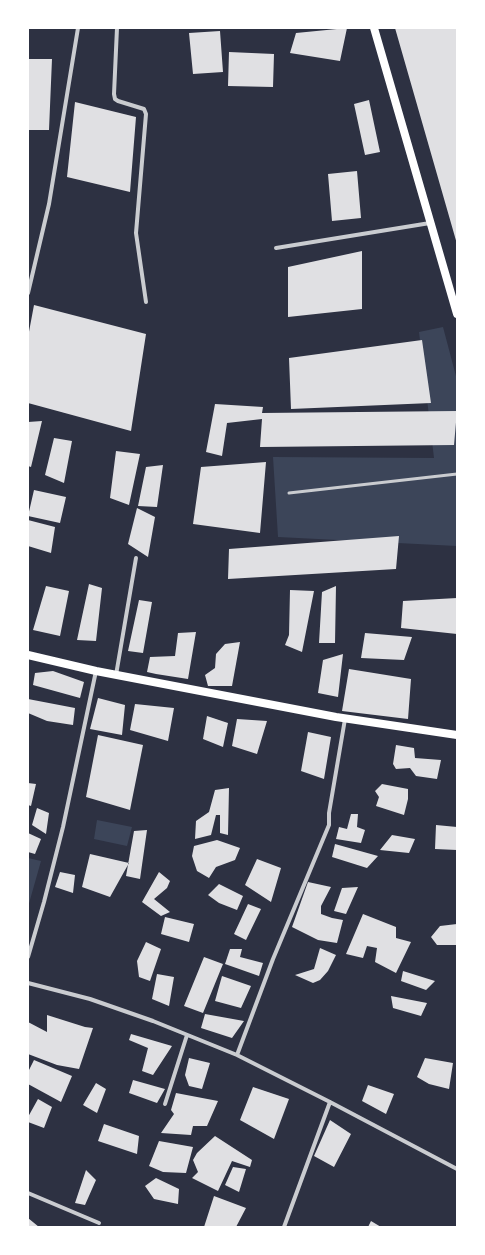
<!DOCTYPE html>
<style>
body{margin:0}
#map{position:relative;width:485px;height:1255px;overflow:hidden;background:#2d3142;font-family:"Sofia Sans Condensed",sans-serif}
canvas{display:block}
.frame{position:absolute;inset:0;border:29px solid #fff;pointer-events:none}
</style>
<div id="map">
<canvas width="485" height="1255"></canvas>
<div class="frame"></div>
</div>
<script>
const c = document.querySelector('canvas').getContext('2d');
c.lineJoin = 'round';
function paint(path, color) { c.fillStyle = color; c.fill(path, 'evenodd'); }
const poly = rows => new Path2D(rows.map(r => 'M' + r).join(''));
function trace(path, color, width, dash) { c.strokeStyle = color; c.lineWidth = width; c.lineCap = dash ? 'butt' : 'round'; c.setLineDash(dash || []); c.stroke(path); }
paint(poly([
 [443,327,457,380,457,546,278,537,273,457,434,458,419,332],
 [97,820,132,827,127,846,94,839],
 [28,858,41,861,28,907]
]), '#3c4559');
paint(poly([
 [347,28,340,61,290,53,296,33],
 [395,28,457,28,457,244],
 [220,31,223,72,193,74,189,33],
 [229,52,274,54,273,87,228,86],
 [28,59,52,59,49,130,28,130],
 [369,100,380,152,365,155,354,104],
 [75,102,136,117,130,192,67,177],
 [357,171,361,218,332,221,328,174],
 [362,251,362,309,288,317,288,267],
 [34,305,146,334,131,431,28,403,28,337],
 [422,340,431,403,291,409,289,358],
 [215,404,263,407,262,413,457,411,454,445,260,447,262,419,227,423,222,456,206,452],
 [42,421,31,467,28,466,28,422],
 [54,438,72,441,64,483,45,475],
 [116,451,140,454,129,505,110,498],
 [266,462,260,533,193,524,201,467],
 [163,465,157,507,138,506,146,467],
 [34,490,66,497,60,523,28,516],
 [137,508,155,517,148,557,128,544],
 [28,520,55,527,51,553,28,546],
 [399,536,396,569,228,579,229,549],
 [89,584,102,588,96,641,77,640],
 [46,586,69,591,60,636,33,630],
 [336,586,335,643,319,643,322,592],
 [290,590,314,591,302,652,285,645,289,635],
 [457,598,457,634,401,628,403,601],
 [139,600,152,602,143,653,128,651],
 [196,632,188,679,156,674,147,672,150,657,175,656,178,633],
 [365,633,412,637,404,660,361,658],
 [240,642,232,686,208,686,205,675,215,668,216,654,225,644],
 [343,654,338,697,318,693,323,660],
 [349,669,411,679,408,719,342,711],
 [53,671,84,682,80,698,33,685,35,673],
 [98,698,125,705,122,735,90,729],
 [28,699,75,708,73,725,47,721,28,713],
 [135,704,174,708,168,741,130,730],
 [207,716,228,723,223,747,203,739],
 [237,719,267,721,257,754,232,746],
 [308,732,331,737,324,779,301,771],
 [98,735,143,745,130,810,86,797],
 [396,745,414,748,415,758,441,760,437,779,416,776,410,768,396,769,393,764],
 [28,783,36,784,31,806,28,805],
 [382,784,408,789,408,799,404,815,376,806,379,797,375,791],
 [229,788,228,835,220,833,220,815,216,815,211,835,195,839,196,821,209,812,215,790],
 [37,808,49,813,46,834,32,825],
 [351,814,358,814,357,827,365,830,361,843,336,839,339,827,347,829],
 [436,825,457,827,457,850,435,849],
 [147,830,140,879,126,876,134,831],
 [28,833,41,839,35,854,28,852],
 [392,835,415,839,409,853,380,850],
 [217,840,240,848,235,860,216,867,209,878,197,871,192,856,194,846],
 [335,844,378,856,367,868,332,857],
 [90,854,129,863,110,897,82,887],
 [257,859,281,868,271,902,245,885],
 [60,872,75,875,73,893,55,887],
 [159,872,170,881,167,888,154,899,170,912,161,916,142,902],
 [308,882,331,887,321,906,321,914,332,918,343,920,337,943,318,940,292,927],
 [219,884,243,896,237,910,219,903,208,895],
 [358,887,346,914,334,911,342,888],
 [248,904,261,909,246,940,234,934],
 [363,914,396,927,396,938,411,942,396,973,375,962,377,948,367,946,363,958,346,954],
 [165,917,194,924,189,942,161,934],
 [457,924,457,945,437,945,431,937,440,926],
 [146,942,161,949,150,981,139,977,137,961],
 [320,948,336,955,328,971,320,980,313,983,295,975,314,969],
 [230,949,242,949,240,957,263,963,259,976,225,964],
 [204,957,223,964,203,1013,184,1006],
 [403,971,435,981,426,990,401,981],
 [157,974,174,977,169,1006,152,999],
 [222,976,251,986,241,1008,215,1001],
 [391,996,427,1003,421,1016,393,1008],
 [205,1014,244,1021,232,1038,201,1028],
 [47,1015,85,1027,93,1028,79,1069,57,1065,28,1054,28,1022,47,1032],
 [131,1034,172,1046,153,1075,142,1071,148,1048,129,1040],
 [189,1058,210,1063,202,1089,189,1086,185,1075],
 [425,1058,453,1063,449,1089,429,1084,417,1077],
 [34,1060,72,1076,61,1102,28,1084,28,1072],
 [133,1080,165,1089,157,1103,129,1093],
 [96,1083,106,1089,97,1113,83,1105],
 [368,1085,394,1094,386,1114,362,1101],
 [253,1087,289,1099,274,1139,240,1120],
 [176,1093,218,1101,207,1126,193,1126,191,1135,161,1133,174,1114,171,1110],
 [38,1099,52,1107,44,1128,28,1122,28,1117],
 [330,1120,351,1134,334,1167,314,1156],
 [104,1124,139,1136,137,1154,98,1141],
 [215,1136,252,1160,250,1167,232,1161,218,1191,192,1178,198,1172,193,1160,197,1153],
 [159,1141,193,1147,186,1173,163,1172,149,1166],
 [233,1167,246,1169,239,1192,225,1185],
 [86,1170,96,1180,85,1205,75,1203],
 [156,1178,179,1189,178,1204,154,1199,145,1186],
 [214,1196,246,1208,236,1227,204,1227],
 [28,1218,39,1227,28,1227],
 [371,1221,381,1227,368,1227]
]), '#e0e0e3');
trace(poly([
 [289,493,457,474]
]), '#caccd0', 3);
trace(poly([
 [117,28,114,94,115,99,118,101,144,109,146,114,136,233,146,302],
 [276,248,430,223],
 [28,293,49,204,78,28],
 [116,675,136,558],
 [28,957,44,902,63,827,96,671],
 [28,983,90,999,153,1021,237,1055,330,1102,457,1169],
 [237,1055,273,959,329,825,329,813,345,719],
 [165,1104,187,1035],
 [28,1193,99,1223],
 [284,1227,330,1102]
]), '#caccd0', 4);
trace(poly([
 [374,28,457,314],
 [28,655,96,671,336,717,457,735]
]), '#fff', 8);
</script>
